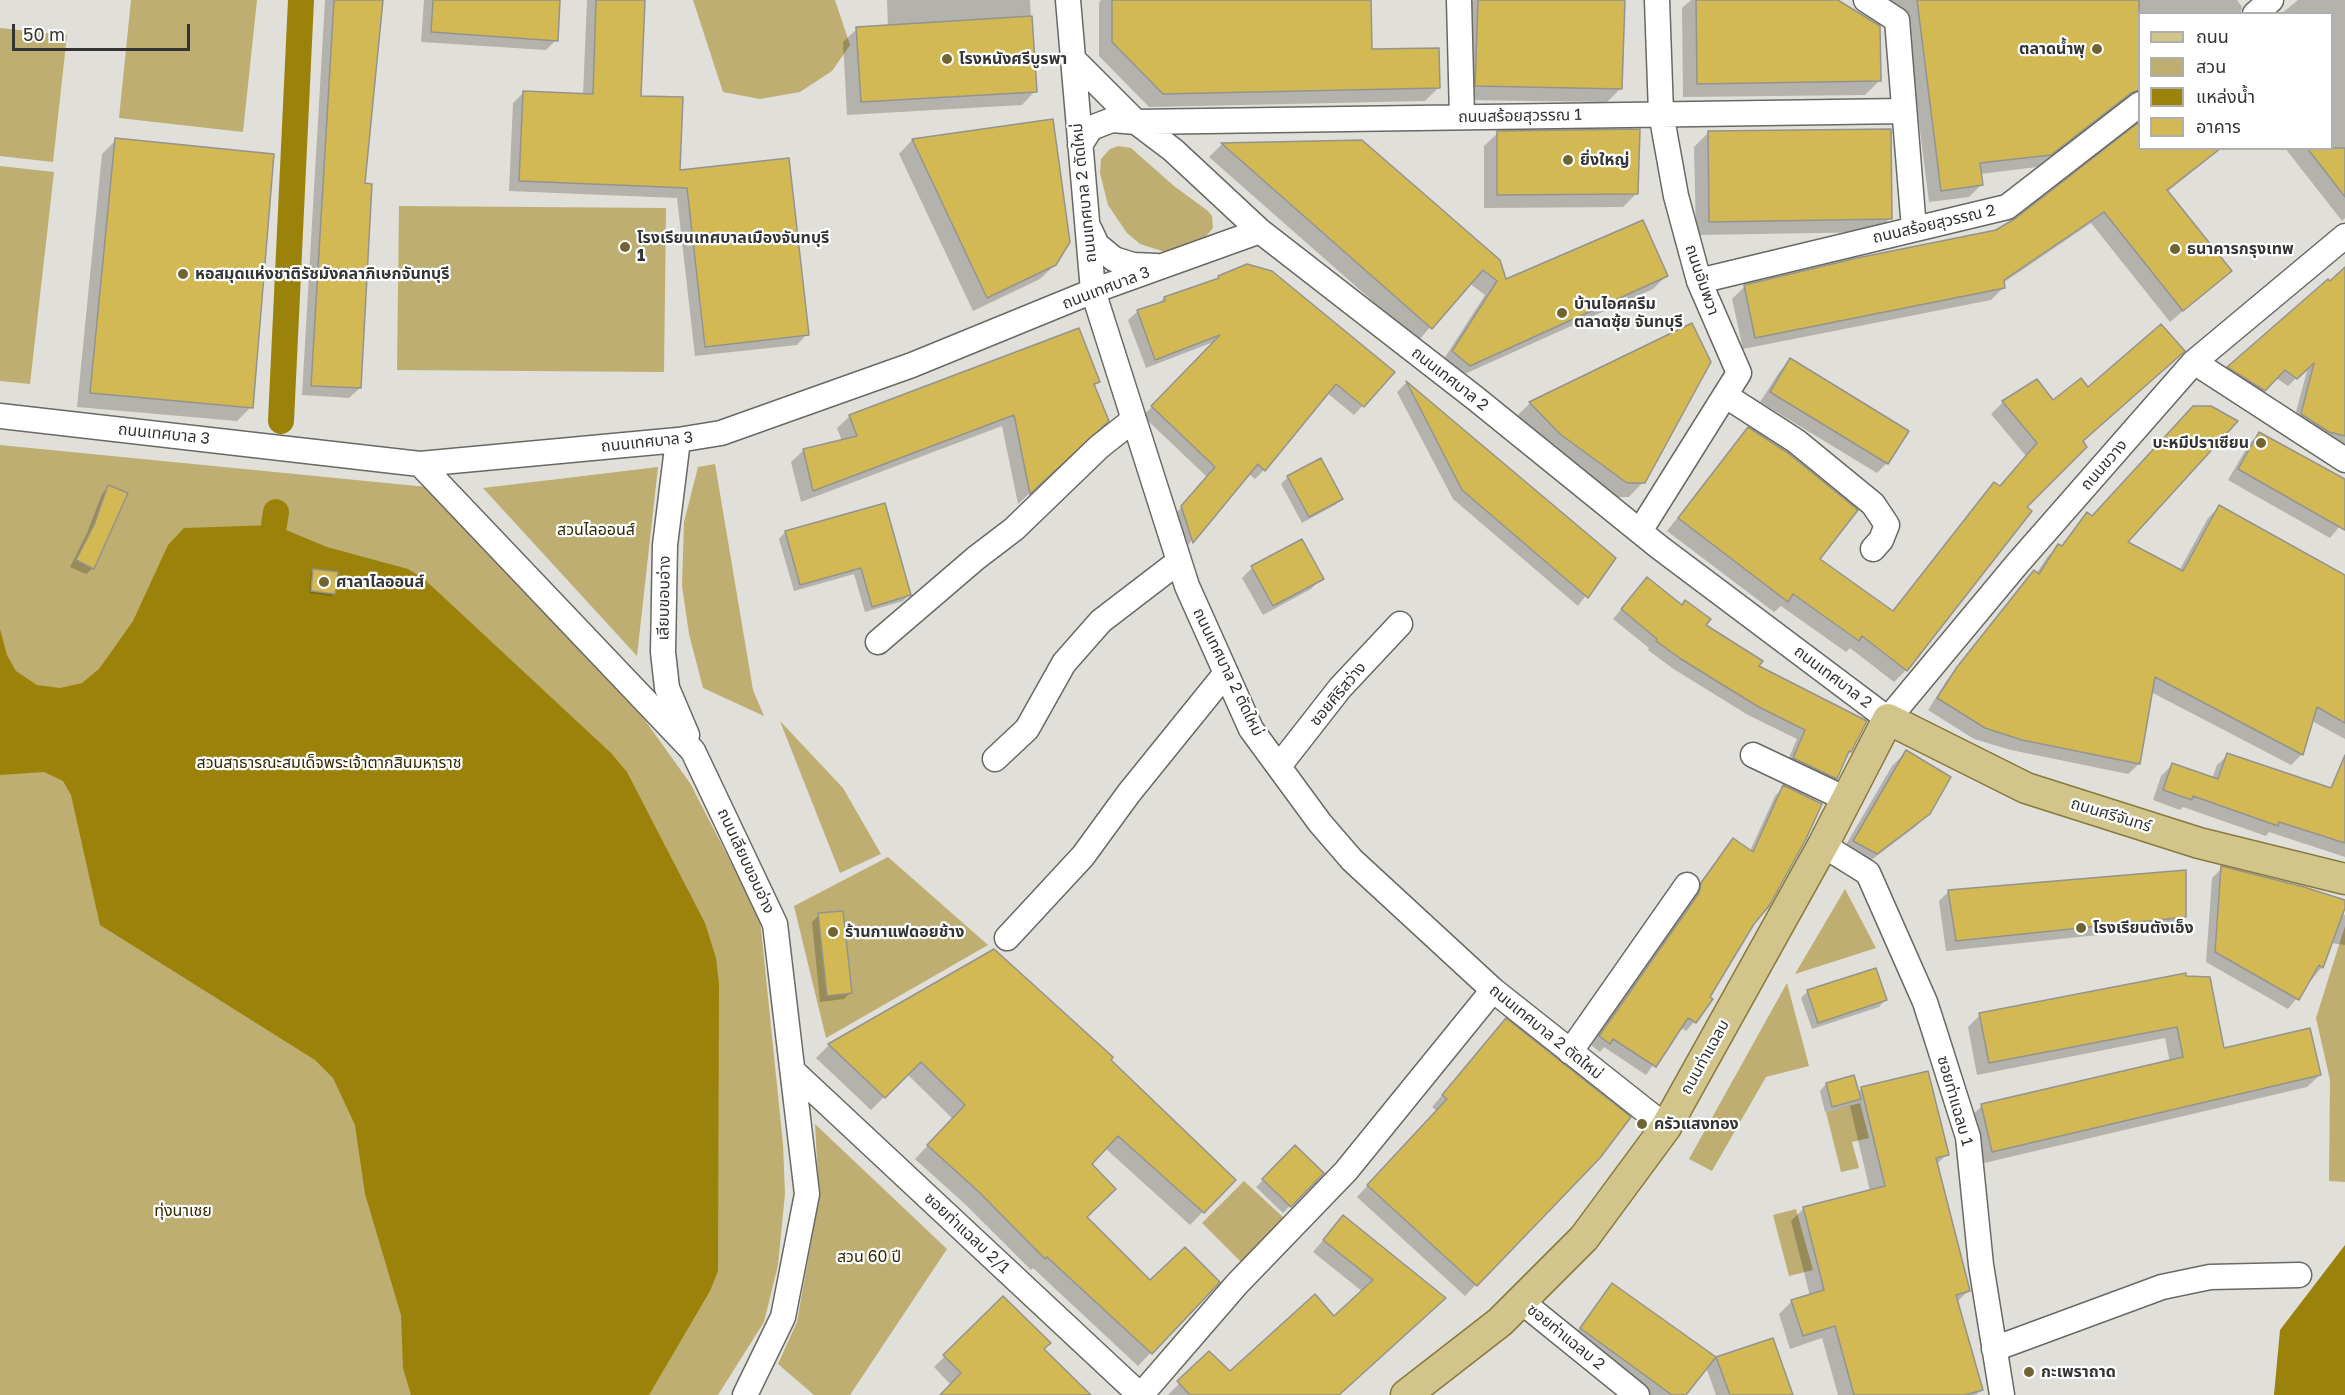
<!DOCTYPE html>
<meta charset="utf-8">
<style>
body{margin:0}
#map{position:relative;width:2345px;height:1395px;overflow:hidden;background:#e0dfd9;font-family:"Golos Text","Noto Sans Thai",sans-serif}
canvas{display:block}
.legend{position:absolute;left:2138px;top:12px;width:195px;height:138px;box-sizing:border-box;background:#fff;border:2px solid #aeaead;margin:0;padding:8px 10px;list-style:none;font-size:18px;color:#343432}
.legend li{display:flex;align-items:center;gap:12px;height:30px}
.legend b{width:30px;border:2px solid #aeaead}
.scale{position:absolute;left:12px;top:24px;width:178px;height:27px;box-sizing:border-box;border:3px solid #343432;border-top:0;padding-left:8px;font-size:18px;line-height:21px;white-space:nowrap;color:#343432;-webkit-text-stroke:4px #fff;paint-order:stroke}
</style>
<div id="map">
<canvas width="2345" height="1395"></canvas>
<ul class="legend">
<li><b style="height:8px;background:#d2c58c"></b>ถนน</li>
<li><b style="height:16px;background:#beae71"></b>สวน</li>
<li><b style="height:16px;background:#9b830b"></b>แหล่งน้ำ</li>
<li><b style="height:16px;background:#d2b954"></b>อาคาร</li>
</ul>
<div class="scale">50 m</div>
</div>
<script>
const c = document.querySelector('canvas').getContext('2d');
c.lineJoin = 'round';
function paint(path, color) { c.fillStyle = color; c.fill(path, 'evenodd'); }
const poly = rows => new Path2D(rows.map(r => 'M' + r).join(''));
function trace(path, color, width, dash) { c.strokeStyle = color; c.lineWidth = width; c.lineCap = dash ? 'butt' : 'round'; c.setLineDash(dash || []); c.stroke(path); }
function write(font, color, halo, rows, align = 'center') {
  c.font = font + ' "Golos Text","Noto Sans Thai",sans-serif'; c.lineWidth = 4.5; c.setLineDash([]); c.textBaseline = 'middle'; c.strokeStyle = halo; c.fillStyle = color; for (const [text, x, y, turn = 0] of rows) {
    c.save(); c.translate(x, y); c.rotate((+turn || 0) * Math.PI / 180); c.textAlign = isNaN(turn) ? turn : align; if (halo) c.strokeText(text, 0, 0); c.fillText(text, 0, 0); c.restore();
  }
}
paint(poly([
 [131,0,257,0,243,132,119,118],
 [693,0,835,0,850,45,832,71,800,92,760,99,723,92],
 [0,28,67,35,53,162,0,156],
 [1118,146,1131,148,1174,186,1208,211,1212,216,1213,228,1203,240,1165,252,1140,244,1127,233,1108,205,1100,173,1101,159,1110,149],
 [0,166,54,172,30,384,0,381],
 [399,206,666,208,664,372,397,370],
 [0,445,427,487,644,719,690,783,760,919,783,1144,785,1194,778,1265,764,1322,718,1395,0,1395],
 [715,464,753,690,764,716,703,688,689,634,682,586,684,522,698,467],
 [658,467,637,656,483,488],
 [780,721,843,788,881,854,840,873],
 [888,857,988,945,826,1038,794,906],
 [1845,889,1876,948,1795,974],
 [2345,926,2345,1182,2329,1181,2330,1080,2316,1018],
 [1787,983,1809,1066,1766,1077,1712,1171,1689,1159],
 [1860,1103,1869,1138,1852,1142,1859,1168,1841,1172,1826,1112],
 [815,1124,947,1249,850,1395,814,1395,778,1364,797,1322,819,1197],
 [1244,1181,1284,1218,1241,1262,1202,1223],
 [1796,1209,1813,1270,1789,1276,1773,1215]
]), '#beae71');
paint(poly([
 [274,525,327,547,408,569,423,578,611,753,627,772,705,923,716,958,719,984,718,1271,710,1291,649,1395,411,1395,403,1368,401,1315,365,1194,355,1125,333,1078,315,1060,100,925,71,795,63,781,44,772,0,775,0,629,7,655,16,671,37,685,60,688,82,683,99,669,133,621,168,545,184,528],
 [2345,1245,2345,1395,2274,1395,2280,1330]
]), '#9b830b');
paint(poly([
 [325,0,382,0,363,185,360,388,349,398,302,395],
 [424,0,559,0,556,40,546,50,421,42],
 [587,0,644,0,640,97,679,172,807,334,797,345,695,356,677,198,509,191,513,103,524,92,583,95],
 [887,0,1030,0,1035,91,1022,105,847,115,843,42,857,29,888,27],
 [1101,0,1370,0,1370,51,1438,88,1425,101,1149,107,1099,56,1099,3],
 [1464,0,1623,0,1621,88,1607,102,1462,100],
 [1691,0,1835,0,1879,81,1865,95,1683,97,1682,8],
 [1877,0,2237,0,2242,7,2240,14,2140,14,2140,111,2124,102,2037,167,1980,174,1981,185,1969,197,1929,202,1906,20],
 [2298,0,2345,0,2345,218,2342,221,2285,148,2332,148,2332,14,2281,14],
 [1051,121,1055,265,1040,279,973,311,899,154,912,140],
 [2140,122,2140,148,2222,148,2167,192,2230,271,2170,322,2091,223,2003,283,2004,287,1991,300,1743,349,1732,299,1745,286,1997,231,2017,220],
 [1498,133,1637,193,1623,207,1484,208,1484,146],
 [1708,133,1890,218,1877,232,1696,235,1694,147],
 [116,140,251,407,237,421,77,407,102,154],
 [1361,141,1506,281,1666,276,1653,289,1456,378,1440,365,1485,295,1469,283,1418,341,1209,157,1222,144],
 [1248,266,1393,372,1354,415,1327,393,1264,470,1255,479,1248,473,1184,550,1173,517,1207,477,1143,416,1216,341,1146,368,1128,320,1138,311,1157,305,1164,298,1215,281],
 [2345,269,2345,445,2344,446,2293,423,2308,367,2288,386,2276,378,2256,399,2220,376],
 [1691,325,1643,482,1629,497,1613,497,1516,417,1529,404],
 [1790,360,1887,463,1877,473,1760,402,1780,371],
 [1098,382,1093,387,1095,433,1018,504,1002,426,801,502,791,462,804,450,842,441,837,428,850,416],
 [1406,383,1614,558,1578,606,1453,499,1397,392],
 [2087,389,2081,442,2024,507,1906,670,1894,682,1850,648,1846,652,1781,606,1774,612,1667,531,1748,429,1818,559,1892,612,1983,496,1995,484,1999,487,2026,456,1991,414,2003,402,2052,402],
 [2259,434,2345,481,2345,520,2330,538,2228,480,2249,444],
 [1288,477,1342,499,1335,505,1302,523,1281,484],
 [108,487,93,568,86,574,70,567,87,533,102,494],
 [884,505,909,595,903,601,865,612,854,574,794,591,779,539,785,532],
 [2219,507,2345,577,2345,739,2312,721,2302,754,2291,765,2151,692,2139,764,2128,774,2011,750,1974,739,1928,710,1947,680,2023,583,2034,572,2036,574,2048,556,2060,547,2087,514,2125,543,2179,571,2208,518],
 [1252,568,1322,578,1311,589,1263,615,1242,578],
 [313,571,334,593,331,596,309,593,311,574],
 [1639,588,1757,667,1850,752,1836,778,1827,787,1785,767,1797,739,1748,715,1672,668,1648,650,1649,648,1613,619],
 [1906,752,1929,813,1915,827,1862,867,1840,855,1892,766],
 [2228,755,2336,789,2345,758,2345,857,2269,832,2266,836,2183,807,2180,810,2153,800,2161,776,2172,765,2212,779,2217,765],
 [1784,787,1805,839,1694,1022,1686,1031,1680,1027,1646,1075,1604,1047,1600,1052,1591,1045,1690,903,1692,893,1733,839,1750,851,1775,796],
 [2222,868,2345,902,2341,914,2345,915,2345,945,2331,943,2322,967,2288,1009,2206,962,2212,878],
 [1949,891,2185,917,2174,927,1946,951,1939,901],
 [819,915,850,993,844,999,820,1002,812,922],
 [994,951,1234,1180,1190,1225,1105,1148,1090,1164,1085,1217,1150,1282,1218,1282,1138,1366,1033,1268,1031,1270,966,1205,915,1159,953,1119,907,1074,871,1110,816,1058,829,1045],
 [2185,977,2223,1050,2320,1075,2307,1087,1980,1164,1969,1118,1982,1106,2170,1062,2165,1038,1977,1075,1968,1027,1980,1015],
 [1808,991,1885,1000,1879,1007,1812,1029,1801,998],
 [1506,1020,1599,1157,1465,1296,1357,1197,1437,1111,1432,1107],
 [1826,1084,1857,1093,1862,1088,1947,1154,1936,1165,1969,1290,1957,1302,1982,1389,1976,1395,1838,1395,1822,1338,1790,1349,1779,1314,1792,1301,1810,1296,1791,1221,1804,1208,1870,1191,1850,1106,1825,1112,1820,1091],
 [1295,1148,1322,1173,1283,1213,1256,1187],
 [1343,1217,1444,1298,1339,1395,1168,1395,1209,1353,1230,1373,1334,1318,1363,1292,1313,1252],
 [1613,1285,1716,1359,1772,1340,1791,1395,1716,1395,1706,1367,1684,1395,1648,1395,1571,1339],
 [1003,1298,1042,1349,1089,1395,942,1395,951,1385,934,1367]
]), '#0003');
trace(poly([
 [281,421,301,0],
 [274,525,276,512]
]), '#9b830b', 26);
const building = poly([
 [334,0,383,0,365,183,372,184,361,388,311,386,334,0],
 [433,0,560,0,558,41,431,32,433,0],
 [596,0,645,0,641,96,683,97,680,170,789,158,809,335,705,347,687,188,519,181,523,91,593,94,596,0],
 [1112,0,1371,0,1372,49,1439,48,1440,88,1163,94,1112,42,1112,0],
 [1478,0,1625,0,1622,89,1475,86,1478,0],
 [1696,0,1838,0,1880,26,1881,81,1697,84,1696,0],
 [1917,0,2139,0,2139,90,2131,93,2051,155,1980,163,1983,185,1941,191,1917,0],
 [1032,16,1037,92,861,102,856,27,1032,16],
 [1053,119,1070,242,1056,265,987,298,912,139,1053,119],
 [2139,122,2139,148,2221,148,2167,190,2232,271,2183,311,2104,212,2004,280,2005,288,1755,338,1744,285,1857,258,1996,230,2016,218,2139,122],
 [1640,129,1638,194,1497,195,1497,131,1640,129],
 [1891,129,1892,219,1709,222,1708,131,1891,129],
 [115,138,274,154,253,408,90,393,115,138],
 [1362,140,1500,260,1506,279,1643,220,1668,276,1470,366,1452,351,1497,281,1483,270,1432,329,1221,143,1362,140],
 [2307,148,2345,148,2345,197,2307,148],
 [1247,264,1272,271,1395,372,1364,407,1336,384,1265,471,1258,464,1193,543,1181,506,1215,467,1151,406,1220,335,1155,360,1137,310,1165,301,1164,297,1219,278,1218,276,1247,264],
 [2345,267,2345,436,2329,432,2301,414,2314,363,2297,379,2285,370,2265,391,2227,367,2328,279,2330,281,2345,267],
 [1692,323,1711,362,1645,483,1627,483,1560,434,1529,402,1692,323],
 [2161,324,2185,351,2083,441,2087,447,2027,507,2032,511,1907,671,1862,636,1859,641,1793,594,1788,602,1678,518,1748,427,1788,453,1858,510,1820,559,1893,611,1994,482,2000,486,2037,443,2002,401,2037,379,2053,400,2081,378,2088,387,2161,324],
 [1079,328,1100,382,1094,384,1109,421,1030,494,1014,415,813,491,803,449,857,436,849,415,1079,328],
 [1790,358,1909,431,1888,464,1770,392,1790,358],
 [1406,381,1616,558,1588,598,1462,490,1406,381],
 [2193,406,2211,406,2238,421,2128,542,2183,571,2219,505,2345,575,2345,723,2317,707,2303,755,2155,677,2140,764,2022,740,1985,728,1937,698,1957,667,2034,570,2039,574,2058,544,2062,546,2087,512,2092,516,2193,406],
 [2259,432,2345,479,2345,530,2238,469,2259,432],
 [1321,458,1343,499,1309,517,1287,476,1321,458],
 [108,485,128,493,94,569,76,560,94,525,108,485],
 [885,503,911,595,872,607,861,568,800,585,785,531,885,503],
 [1302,539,1324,579,1273,606,1251,566,1302,539],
 [313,569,338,572,335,594,311,591,313,569],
 [1647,577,1682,605,1685,600,1711,619,1706,625,1763,661,1759,666,1867,721,1851,752,1849,751,1837,779,1793,758,1805,730,1757,706,1681,659,1656,641,1657,639,1621,609,1647,577],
 [1906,750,1951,777,1930,814,1877,854,1853,841,1906,750],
 [2227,753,2331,788,2345,755,2345,843,2279,822,2278,826,2193,796,2192,800,2163,790,2172,763,2218,779,2227,753],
 [1783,785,1822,804,1806,839,1769,906,1754,924,1710,997,1713,999,1696,1023,1688,1018,1656,1067,1613,1039,1610,1044,1599,1036,1699,893,1701,883,1733,838,1753,852,1783,785],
 [2221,866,2304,887,2345,900,2345,908,2323,968,2319,965,2299,1000,2215,952,2221,866],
 [2186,870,2186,917,1956,941,1948,890,2186,870],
 [843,911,852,993,827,996,818,913,843,911],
 [994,949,1113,1057,1111,1060,1236,1180,1204,1213,1118,1136,1092,1164,1116,1189,1087,1217,1150,1280,1185,1247,1220,1282,1152,1354,1047,1257,1045,1259,979,1192,927,1145,965,1105,921,1062,885,1098,828,1044,994,949],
 [1876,968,1887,1000,1818,1023,1807,990,1876,968],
 [2186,973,2186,976,2210,977,2224,1048,2310,1028,2321,1075,1992,1152,1981,1104,2183,1057,2177,1027,1989,1063,1979,1013,2186,973],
 [1506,1018,1631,1117,1600,1158,1477,1286,1367,1185,1447,1099,1442,1095,1506,1018],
 [1928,1071,1949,1155,1936,1158,1970,1291,1956,1295,1983,1390,1965,1395,1854,1395,1835,1326,1803,1336,1791,1300,1824,1290,1803,1207,1885,1186,1861,1087,1928,1071],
 [1854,1075,1861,1099,1832,1107,1826,1083,1854,1075],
 [1295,1145,1324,1173,1291,1207,1262,1179,1295,1145],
 [1343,1215,1446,1298,1339,1395,1190,1395,1177,1381,1209,1351,1230,1371,1315,1294,1334,1316,1373,1280,1323,1240,1343,1215],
 [1612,1283,1716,1357,1686,1395,1672,1395,1580,1328,1612,1283],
 [1003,1296,1051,1343,1044,1349,1091,1395,940,1395,961,1373,943,1355,1003,1296],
 [1773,1338,1793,1395,1730,1395,1716,1357,1773,1338]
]);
paint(building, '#d2b954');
trace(building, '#94938e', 1.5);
const minor = poly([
 [1068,0,1093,291,1187,586,1251,729,1320,823,1352,860,1493,990,1666,1127],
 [1459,0,1462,117],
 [1866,0,1897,20,1914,229],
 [2255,14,2271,0],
 [1072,58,1136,122,1173,150,1260,231,1475,398,1659,547,1888,719,2017,564,2194,362,2345,236],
 [1080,145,1091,128,1112,120,1136,122,1904,111],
 [1090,230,1097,245,1114,259,1133,265,1156,266],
 [1699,281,2007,207,2140,104],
 [2194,362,2345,460],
 [1726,396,1796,441,1873,504,1887,525,1881,540,1873,549],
 [0,416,420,464,678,440,721,433,912,365,1093,291,1260,231],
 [678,440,665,545,663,652,667,688,687,735],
 [420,464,693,751,775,924,807,1194,783,1317,745,1395],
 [1640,531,1739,373,1699,281,1676,196,1661,113,1657,0],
 [878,642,976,558,1014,529,1099,447,1133,420],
 [1753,755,1846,799],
 [995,759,1027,729,1064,663,1101,621,1178,562],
 [1279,766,1340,688,1400,624],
 [1823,845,1868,873,1925,1002,1935,1033,1968,1137,1981,1265,2002,1395],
 [1007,938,1083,856,1129,793,1226,673],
 [1570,1052,1687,885],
 [794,1072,1140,1395],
 [1522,1302,1637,1395],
 [1994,1349,2162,1287,2210,1277,2299,1275],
 [1141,1395,1237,1284,1346,1171,1493,990]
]);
const major = poly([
 [1406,1395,1500,1322,1584,1238,1666,1127,1823,845,1888,719,2026,788,2199,843,2345,879]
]);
trace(minor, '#696863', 27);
trace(major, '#87793a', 33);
trace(minor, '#fff', 24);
trace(major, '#d2c58c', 30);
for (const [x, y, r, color] of [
 [2097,49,6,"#716431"],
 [947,59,6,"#716431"],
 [1568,160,6,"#716431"],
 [625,247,6,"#716431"],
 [2175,249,6,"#716431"],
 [183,274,6,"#716431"],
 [1562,313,6,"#716431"],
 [2261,443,6,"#716431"],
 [324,582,6,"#716431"],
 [2081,928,6,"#716431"],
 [833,932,6,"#716431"],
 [1642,1124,6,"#716431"],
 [2029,1372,6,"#716431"]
]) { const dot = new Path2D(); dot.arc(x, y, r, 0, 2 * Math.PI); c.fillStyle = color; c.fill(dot); trace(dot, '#fff', 2); }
write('bold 16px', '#343432', '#fff', [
 ["ตลาดน้ำพุ",2085,49,"right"],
 ["โรงหนังศรีบูรพา",959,59],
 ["ยิ่งใหญ่",1580,160],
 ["โรงเรียนเทศบาลเมืองจันทบุรี",637,238],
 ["1",637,256],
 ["ธนาคารกรุงเทพ",2187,249],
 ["หอสมุดแห่งชาติรัชมังคลาภิเษกจันทบุรี",195,274],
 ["บ้านไอศครีม",1574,304],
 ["ตลาดซุ้ย จันทบุรี",1574,322],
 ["บะหมีปราเซียน",2249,443,"right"],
 ["ศาลาไลออนส์",336,582],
 ["โรงเรียนตังเอ็ง",2093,928],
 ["ร้านกาแฟดอยช้าง",845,932],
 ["ครัวแสงทอง",1654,1124],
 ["กะเพราถาด",2041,1372]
], 'left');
write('16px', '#343432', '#fff', [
 ["ถนนสร้อยสุวรรณ 1",1520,116,-1],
 ["ถนนเทศบาล 2 ตัดใหม่",1084,193,-96],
 ["ถนนสร้อยสุวรรณ 2",1934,224,-13],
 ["ถนนอัมพวา",1702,280,71],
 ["ถนนเทศบาล 3",1106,288,-21],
 ["ถนนเทศบาล 2",1450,379,38],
 ["ถนนเทศบาล 3",164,434,6],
 ["ถนนเทศบาล 3",647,442,-6],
 ["ถนนขวาง",2104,465,-49],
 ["เลียบขอบอ่าง",664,598,-89],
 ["ถนนเทศบาล 2 ตัดใหม่",1228,672,64],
 ["ถนนเทศบาล 2",1833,677,37],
 ["ซอยศิริสว่าง",1338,694,-50],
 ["ถนนศรีจันทร์",2111,815,17],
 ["ถนนเลียบขอบอ่าง",746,861,65],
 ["ถนนเทศบาล 2 ตัดใหม่",1546,1032,39],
 ["ถนนท่าแฉลบ",1705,1057,-61],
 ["ซอยท่าแฉลบ 1",1955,1101,74],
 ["ซอยท่าแฉลบ 2/1",967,1233,43],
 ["ซอยท่าแฉลบ 2",1566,1337,39]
]);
write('16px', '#332900', '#fff', [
 ["สวนไลออนส์",596,530],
 ["สวนสาธารณะสมเด็จพระเจ้าตากสินมหาราช",329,763],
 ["ทุ่งนาเชย",183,1211],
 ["สวน 60 ปี",869,1257]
]);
</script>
